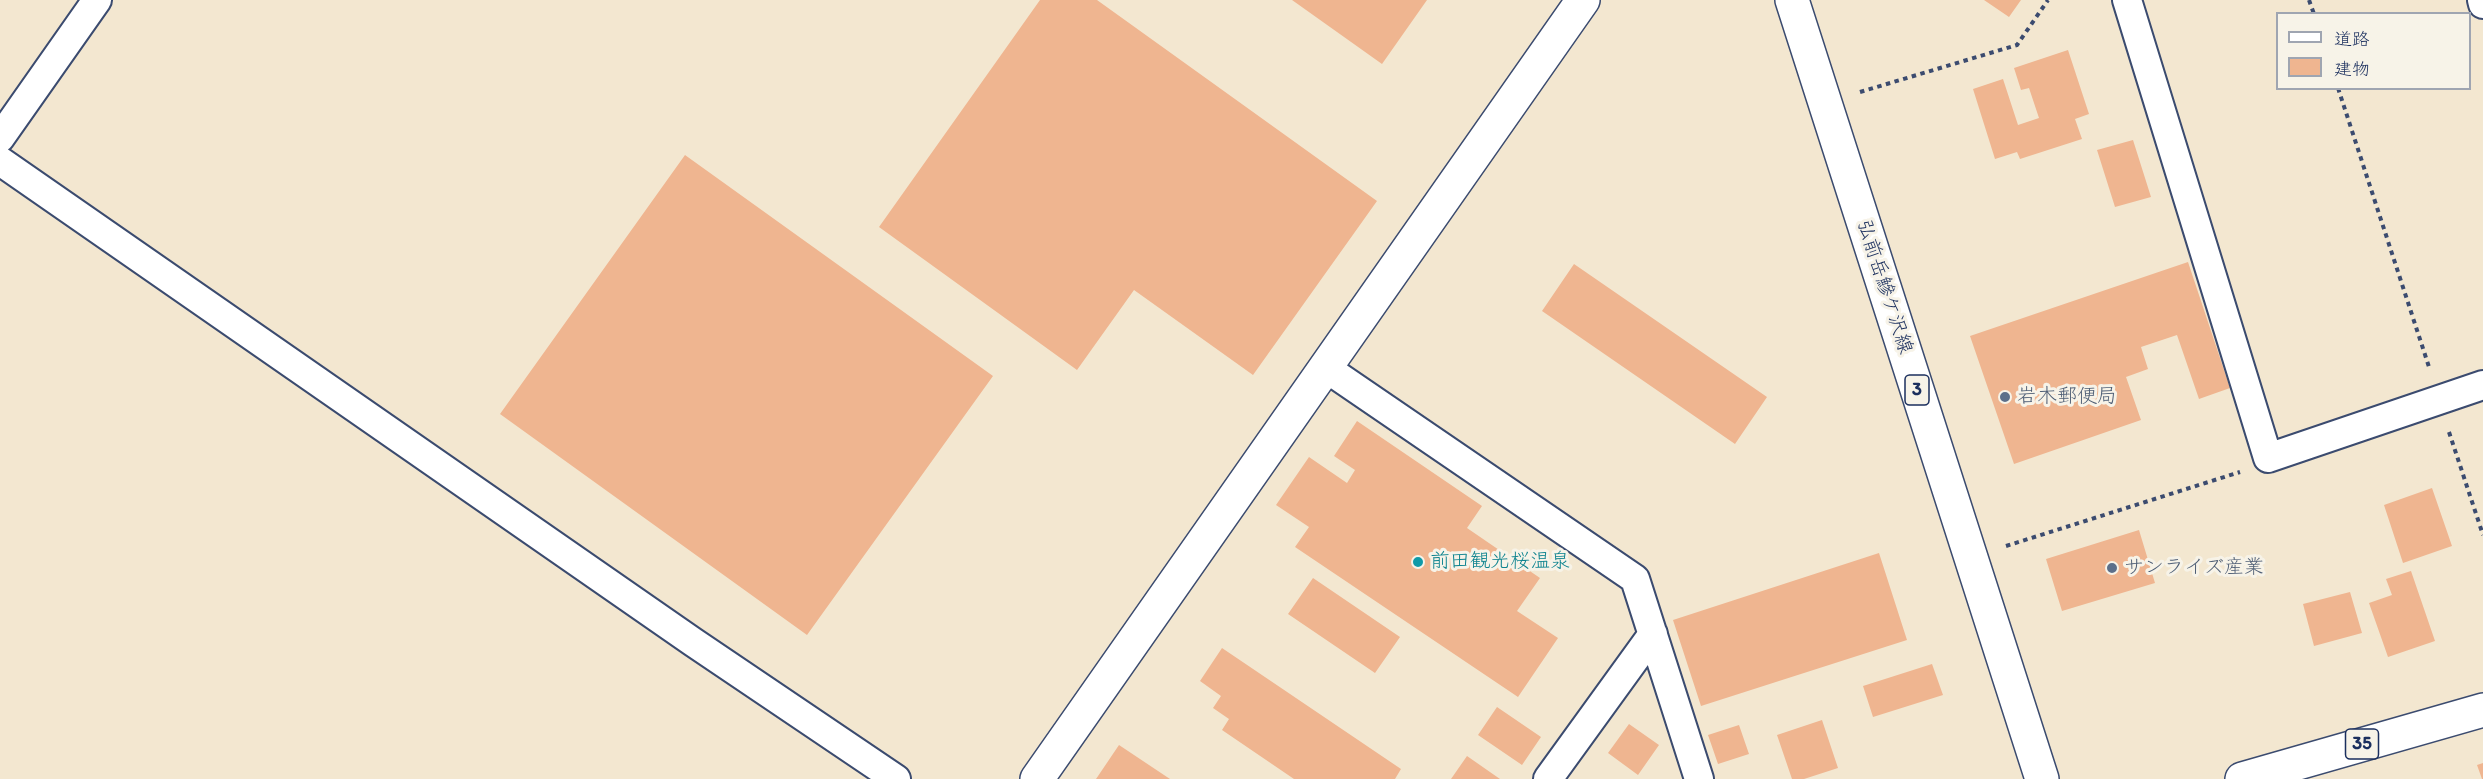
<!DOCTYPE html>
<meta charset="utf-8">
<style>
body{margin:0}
#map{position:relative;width:2483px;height:779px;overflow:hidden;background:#f3e7d0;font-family:Itim,"Klee One",sans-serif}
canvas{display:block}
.legend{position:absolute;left:2276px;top:12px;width:195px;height:78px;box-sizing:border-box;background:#f7f3e8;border:2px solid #9fa5b1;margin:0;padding:8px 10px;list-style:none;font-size:18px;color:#1b2f5e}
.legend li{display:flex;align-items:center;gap:12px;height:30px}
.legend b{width:30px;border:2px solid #9fa5b1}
</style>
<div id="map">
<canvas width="2483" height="779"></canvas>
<ul class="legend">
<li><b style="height:8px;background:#fff"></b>道路</li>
<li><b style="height:16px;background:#efb590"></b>建物</li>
</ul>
</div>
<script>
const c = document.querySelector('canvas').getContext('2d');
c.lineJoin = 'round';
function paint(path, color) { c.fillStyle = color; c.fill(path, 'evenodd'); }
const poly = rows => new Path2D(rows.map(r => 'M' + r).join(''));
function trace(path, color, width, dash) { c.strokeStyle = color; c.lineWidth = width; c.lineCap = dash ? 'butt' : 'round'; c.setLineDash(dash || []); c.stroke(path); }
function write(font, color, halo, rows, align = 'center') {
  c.font = font + ' Itim,"Klee One",sans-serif'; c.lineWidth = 6; c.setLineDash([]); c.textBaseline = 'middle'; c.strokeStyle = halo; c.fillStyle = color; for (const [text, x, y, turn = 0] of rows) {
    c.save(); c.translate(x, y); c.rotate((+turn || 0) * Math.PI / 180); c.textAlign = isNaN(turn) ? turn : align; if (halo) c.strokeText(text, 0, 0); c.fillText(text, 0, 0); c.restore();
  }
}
paint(poly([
 [1040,0,1097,0,1377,201,1253,375,1134,290,1077,370,879,227],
 [1292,0,1427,0,1382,64],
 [1984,0,2021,0,2009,17],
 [2068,50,2089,114,2075,119,2082,139,2020,159,2017,152,1995,159,1973,89,2003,79,2018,125,2039,118,2029,88,2021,90,2014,68],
 [2133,140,2151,197,2115,207,2097,150],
 [685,155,993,376,807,635,500,414],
 [2188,262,2230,388,2199,399,2177,335,2141,347,2148,369,2126,377,2141,420,2014,464,1970,336],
 [1574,264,1767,397,1735,444,1542,311],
 [1357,421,1482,506,1467,528,1540,578,1517,611,1558,638,1518,697,1295,547,1309,527,1276,505,1309,457,1347,483,1355,470,1334,456],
 [2432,488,2452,546,2403,563,2384,505],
 [2139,530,2155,583,2062,611,2046,559],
 [1879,553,1907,640,1701,706,1673,620],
 [2411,571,2435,641,2388,657,2369,603,2392,595,2386,579],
 [1313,578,1400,637,1375,673,1288,614],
 [2350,592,2362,633,2314,646,2303,604],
 [1222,648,1401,769,1395,779,1294,779,1222,730,1229,719,1213,708,1221,696,1200,681],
 [1932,664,1943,695,1873,717,1863,686],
 [1497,707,1541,737,1522,765,1478,735],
 [1822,720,1838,768,1804,779,1792,779,1777,735],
 [1629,724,1659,745,1638,775,1608,753],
 [1739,725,1749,754,1718,764,1708,735],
 [1119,745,1170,779,1096,779],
 [1467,756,1500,779,1451,779],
 [2483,763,2483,779,2482,779,2477,765]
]), '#efb590');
const street = poly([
 [2127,0,2268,458,2483,385],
 [2482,0,2483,4],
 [0,138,97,0],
 [0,161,693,642,896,779],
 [1326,368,1635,579,1699,779],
 [1548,779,1653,634]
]);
const secondary = poly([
 [1037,779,1583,0]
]);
const primary = poly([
 [1792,0,2042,779],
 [2242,779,2483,710]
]);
trace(street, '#3b4b6f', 32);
trace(secondary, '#3b4b6f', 36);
trace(primary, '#3b4b6f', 36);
trace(poly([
 [2309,0,2314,14],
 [2338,88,2430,370],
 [1860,92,2017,45,2048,0],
 [2449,432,2483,535],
 [2006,546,2240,472]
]), '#3b4b6f', 4, [4.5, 4.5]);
trace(street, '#fff', 28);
trace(secondary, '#fff', 33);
trace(primary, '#fff', 33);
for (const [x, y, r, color] of [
 [2005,397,6,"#5c6f8a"],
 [1418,562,6,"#0f9aa8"],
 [2112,568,6,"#5c6f8a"]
]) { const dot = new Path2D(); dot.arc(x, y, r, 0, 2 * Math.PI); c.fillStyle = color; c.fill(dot); trace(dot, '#f7f3e8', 2); }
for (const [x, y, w] of [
 [1917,390,24],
 [2362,744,33]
]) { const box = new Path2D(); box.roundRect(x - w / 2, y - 15, w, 30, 4.5); c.fillStyle = '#f7f3e8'; c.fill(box); trace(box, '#1b2f5e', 1.5); }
write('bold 18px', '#1b2f5e', null, [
 ["3",1917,390],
 ["35",2362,744]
]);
write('20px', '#1b2f5e', '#f7f3e8', [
 ["弘前岳鰺ケ沢線",1884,287,72]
]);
write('20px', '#4e5e75', '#f7f3e8', [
 ["岩木郵便局",2017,397],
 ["サンライズ産業",2124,568]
], 'left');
write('20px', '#0d838f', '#f7f3e8', [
 ["前田観光桜温泉",1430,562]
], 'left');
</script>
